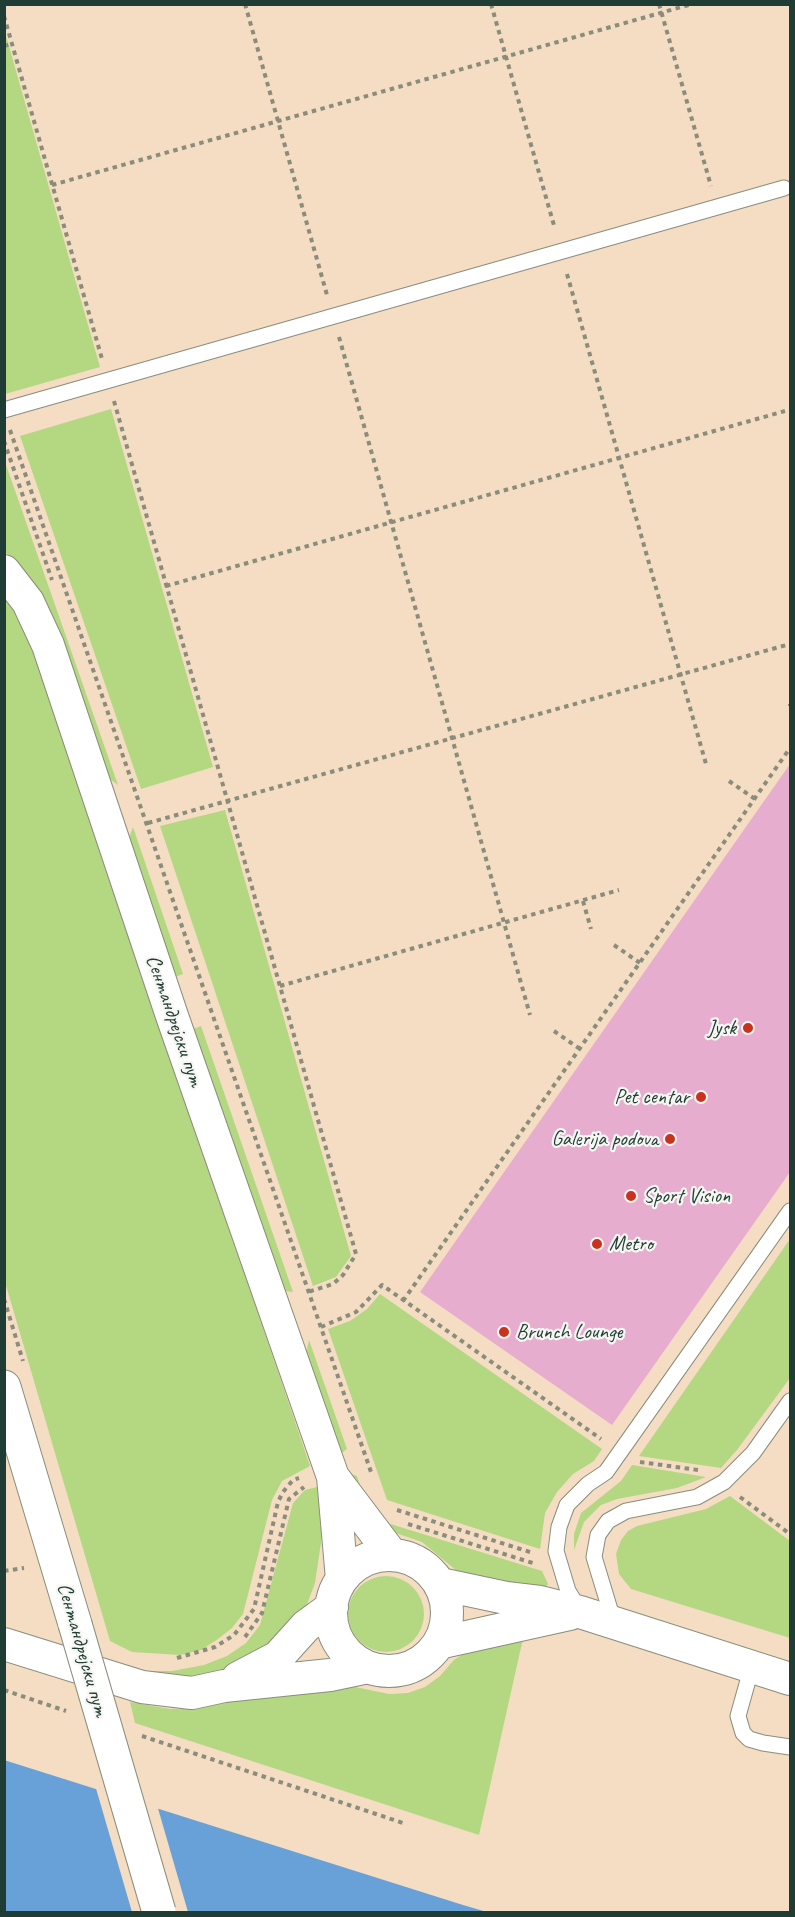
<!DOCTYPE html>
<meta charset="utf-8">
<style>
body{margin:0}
#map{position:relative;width:795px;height:1917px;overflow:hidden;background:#f4ddc3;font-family:Caveat,sans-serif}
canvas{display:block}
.frame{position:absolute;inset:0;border:6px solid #1f3d34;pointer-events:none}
</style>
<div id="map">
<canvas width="795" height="1917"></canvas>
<div class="frame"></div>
</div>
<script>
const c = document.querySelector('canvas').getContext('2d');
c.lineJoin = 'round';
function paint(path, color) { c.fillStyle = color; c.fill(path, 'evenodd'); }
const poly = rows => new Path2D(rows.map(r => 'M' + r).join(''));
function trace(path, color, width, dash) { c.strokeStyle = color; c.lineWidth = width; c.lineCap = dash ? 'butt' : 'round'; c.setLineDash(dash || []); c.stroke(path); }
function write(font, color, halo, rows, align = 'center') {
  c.font = font + ' Caveat,sans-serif'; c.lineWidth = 4.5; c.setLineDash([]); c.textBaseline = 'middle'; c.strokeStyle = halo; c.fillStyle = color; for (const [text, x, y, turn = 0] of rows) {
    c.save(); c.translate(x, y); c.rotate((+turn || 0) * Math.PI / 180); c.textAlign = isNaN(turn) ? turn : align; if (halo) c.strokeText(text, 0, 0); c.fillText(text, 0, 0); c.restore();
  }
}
paint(poly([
 [5,32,100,367,5,394,4,392],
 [111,409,213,767,141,789,20,436],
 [4,459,118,785,106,776,14,560,5,552],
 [4,594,28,635,310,1466,282,1481,272,1500,243,1614,232,1628,218,1639,201,1650,180,1655,132,1652,110,1641,5,1282],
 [225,810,351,1256,336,1277,313,1286,160,826],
 [133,827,183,974,175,977,132,854,129,838],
 [201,1026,293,1292,283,1291,193,1029],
 [790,1239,790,1378,737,1450,721,1468,639,1456],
 [380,1294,602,1449,594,1461,573,1474,557,1492,545,1513,540,1549,387,1500,328,1329,350,1321,367,1309],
 [309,1340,347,1449,340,1454,306,1354],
 [632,1465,706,1477,677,1488,617,1499,601,1505,584,1522,574,1550,574,1534,581,1513,621,1481],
 [348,1473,357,1476,366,1505,381,1521,542,1571,548,1584,544,1589,513,1588,469,1581,422,1542,384,1529,369,1517,353,1492],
 [317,1487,322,1536,315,1583,306,1607,290,1630,246,1665,202,1676,168,1677,138,1671,172,1671,204,1665,227,1656,246,1643,260,1625,293,1503,305,1490],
 [730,1496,790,1541,790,1638,631,1589,619,1574,616,1554,621,1540,628,1531,637,1526,706,1509],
 '348 1614a38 38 0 1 1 76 0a38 38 0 1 1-76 0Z',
 [524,1634,479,1835,135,1723,130,1702,170,1709,189,1708,336,1683,389,1694,408,1693,425,1687,440,1676,454,1660,473,1647]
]), '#b3d881');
paint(poly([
 [4,1760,463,1905,487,1912,5,1912]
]), '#68a1d7');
paint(poly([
 [95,1785,157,1805,188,1912,132,1912]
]), '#f4ddc3');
paint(poly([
 [790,764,790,1172,612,1425,420,1292]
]), '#e6adce');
const lane = poly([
 [4,410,784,188],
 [579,1609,568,1591,556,1551,559,1527,567,1505,588,1484,606,1472,790,1211],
 [614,1623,594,1557,598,1535,608,1521,626,1511,697,1497,724,1482,753,1453,790,1401],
 [752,1666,738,1716,743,1733,749,1739,763,1743,790,1747]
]);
const street = poly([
 [4,571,28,602,48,645,172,1016,333,1477,342,1579],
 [333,1477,392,1555],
 '331 1613a58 58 0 1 1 116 0a58 58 0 1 1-116 0Z',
 [440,1584,506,1598,540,1602,580,1612,790,1679],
 [439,1643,570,1614],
 [4,1644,142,1687,192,1693,224,1686,330,1675,368,1667],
 [238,1678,278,1657,306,1626,332,1607]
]);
const secondary = poly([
 [4,1387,75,1624]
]);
trace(lane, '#8a8d7c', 17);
trace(street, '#8a8d7c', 34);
trace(secondary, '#8a8d7c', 35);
trace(poly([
 [245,4,327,295],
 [491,4,555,229],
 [659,4,711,186],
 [4,16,102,359],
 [4,46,12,44],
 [52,185,692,4],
 [567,274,706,764],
 [339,337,530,1015],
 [114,401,356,1254,343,1275,333,1284,308,1292],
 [10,430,371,1472],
 [4,441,52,580],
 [166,586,785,411],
 [790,704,790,706],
 [729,781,755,799],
 [148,823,790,644],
 [583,901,591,929],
 [614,945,640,963],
 [280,986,619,890],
 [554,1031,580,1049],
 [4,1299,23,1361],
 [403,1301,790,748],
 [321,1327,356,1312,382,1285,601,1439],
 [640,1462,698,1470],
 [740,1497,790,1534],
 [397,1510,533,1553],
 [408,1524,536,1564],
 [4,1571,24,1568],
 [245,1637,262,1613,289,1499,304,1487],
 [177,1658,215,1647,234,1635,254,1609,278,1502,283,1492,293,1480,299,1478],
 [4,1690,66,1711],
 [142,1736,403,1823]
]), '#8a8d7c', 4, [4.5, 4.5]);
trace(lane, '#fff', 15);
trace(street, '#fff', 32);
trace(secondary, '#fff', 33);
const secondaryBridge = poly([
 [75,1624,159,1912]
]);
trace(secondaryBridge, '#8a8d7c', 35, []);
trace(secondaryBridge, '#fff', 33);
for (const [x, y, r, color] of [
 [748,1028,6,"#c8321e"],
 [701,1097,6,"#c8321e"],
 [670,1139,6,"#c8321e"],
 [631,1196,6,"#c8321e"],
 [597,1244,6,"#c8321e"],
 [504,1332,6,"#c8321e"]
]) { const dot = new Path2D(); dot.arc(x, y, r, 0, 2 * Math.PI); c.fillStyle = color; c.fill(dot); trace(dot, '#f6f6f2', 2); }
write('21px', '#1f3d34', '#f6f6f2', [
 ["Сентандрејски пут",174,1021,71],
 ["Сентандрејски пут",82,1650,74]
]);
write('21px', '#1f3d34', '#f6f6f2', [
 ["Jysk",736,1028],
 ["Pet centar",689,1097],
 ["Galerija podova",658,1139],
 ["Sport Vision",643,1196,"left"],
 ["Metro",609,1244,"left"],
 ["Brunch Lounge",516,1332,"left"]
], 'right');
</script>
